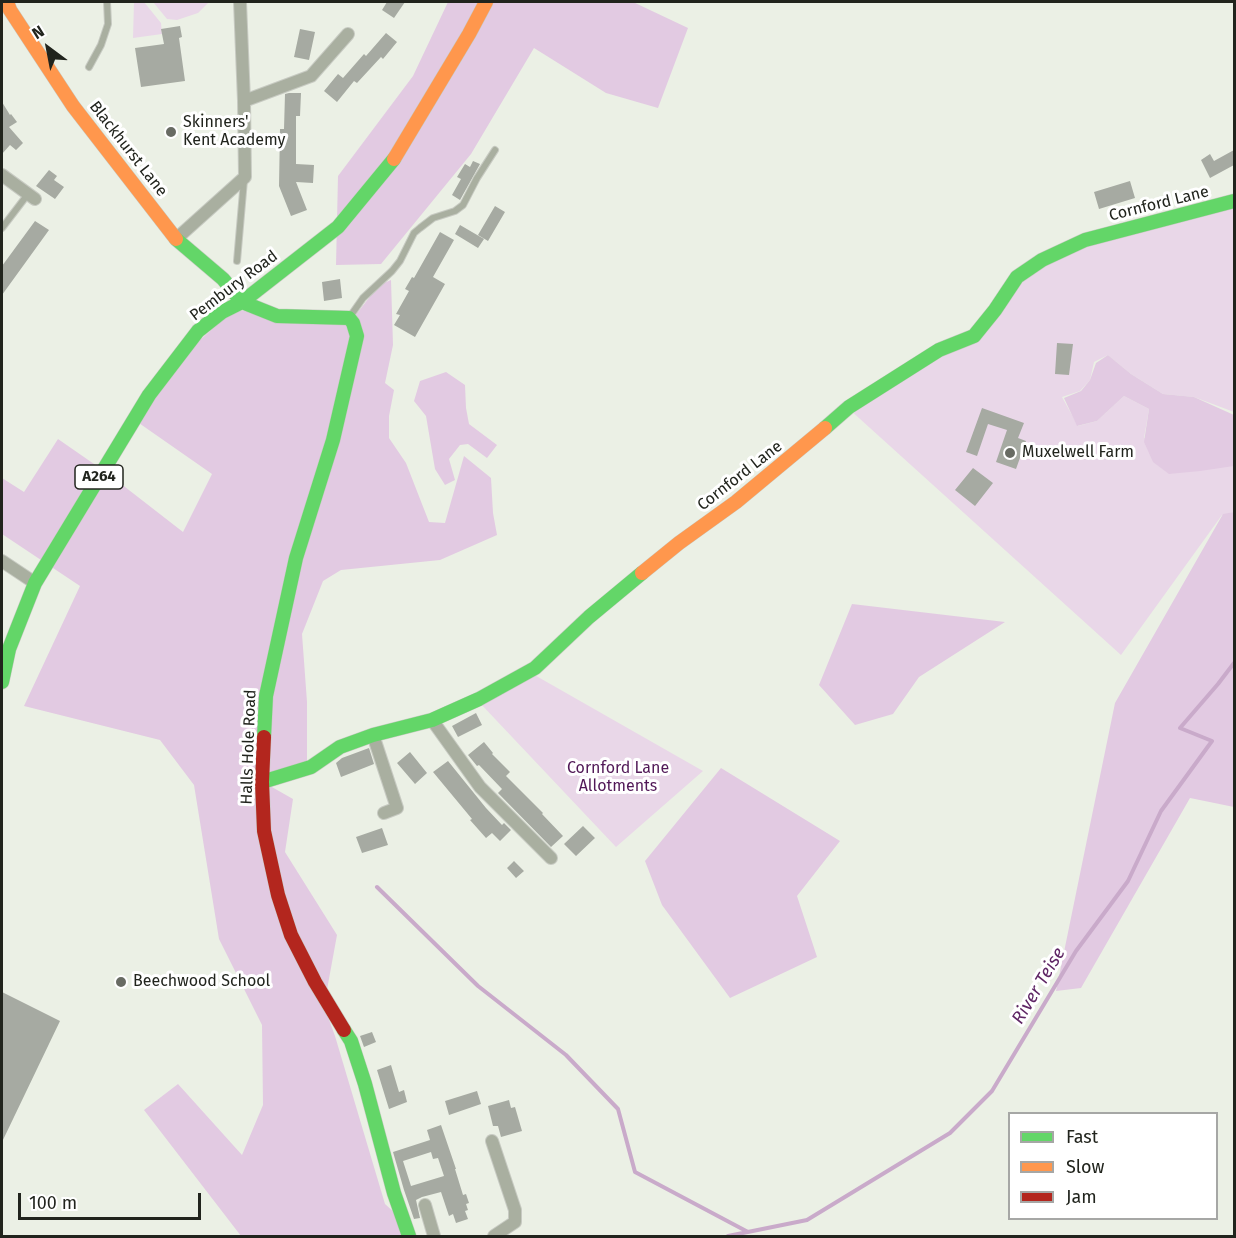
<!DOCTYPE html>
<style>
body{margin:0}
#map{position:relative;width:1236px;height:1238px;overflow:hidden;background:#ebf0e5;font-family:"Fira Sans",sans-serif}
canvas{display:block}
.frame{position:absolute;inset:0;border:3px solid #21241d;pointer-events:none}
.legend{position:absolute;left:1008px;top:1112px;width:210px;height:108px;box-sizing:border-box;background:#fff;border:2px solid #a6a7a5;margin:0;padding:8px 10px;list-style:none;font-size:18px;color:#21241d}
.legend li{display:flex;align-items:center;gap:12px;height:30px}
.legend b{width:30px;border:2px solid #a6a7a5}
.north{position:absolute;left:18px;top:18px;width:60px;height:60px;-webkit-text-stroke:4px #fff;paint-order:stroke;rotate:328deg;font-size:16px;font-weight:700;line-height:24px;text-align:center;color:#21241d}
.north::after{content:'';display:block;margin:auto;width:21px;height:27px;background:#21241d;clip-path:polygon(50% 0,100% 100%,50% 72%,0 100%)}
.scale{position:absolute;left:18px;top:1193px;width:183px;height:27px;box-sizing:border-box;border:3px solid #21241d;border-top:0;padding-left:8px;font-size:18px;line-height:21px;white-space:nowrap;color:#21241d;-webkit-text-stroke:4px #fff;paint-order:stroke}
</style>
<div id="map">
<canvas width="1236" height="1238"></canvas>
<div class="frame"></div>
<ul class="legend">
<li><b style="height:8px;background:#63d668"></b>Fast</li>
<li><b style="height:8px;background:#ff974d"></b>Slow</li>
<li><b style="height:8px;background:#b3261e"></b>Jam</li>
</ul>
<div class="north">N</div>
<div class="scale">100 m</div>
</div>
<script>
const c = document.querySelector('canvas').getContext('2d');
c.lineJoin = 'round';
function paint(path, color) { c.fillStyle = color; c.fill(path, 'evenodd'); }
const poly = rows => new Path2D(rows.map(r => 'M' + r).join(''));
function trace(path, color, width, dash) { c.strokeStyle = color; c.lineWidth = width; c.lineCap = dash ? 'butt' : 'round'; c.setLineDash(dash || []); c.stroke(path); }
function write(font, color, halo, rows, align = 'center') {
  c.font = font + ' "Fira Sans",sans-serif'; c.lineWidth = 6; c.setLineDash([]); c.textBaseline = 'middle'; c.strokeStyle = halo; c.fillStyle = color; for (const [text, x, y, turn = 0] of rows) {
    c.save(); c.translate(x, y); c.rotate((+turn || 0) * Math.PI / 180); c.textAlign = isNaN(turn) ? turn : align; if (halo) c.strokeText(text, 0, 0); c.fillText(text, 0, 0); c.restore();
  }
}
paint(poly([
 [134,2,144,2,161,23,162,34,133,38],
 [153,2,209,2,198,13,177,20,167,19],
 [1234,201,1234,412,1194,397,1163,394,1131,374,1108,355,1094,362,1090,380,1080,391,1062,397,1078,426,1097,421,1124,396,1149,409,1144,438,1234,465,1234,512,1222,515,1121,655,849,409,974,336,1042,260],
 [531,673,703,771,616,847,479,702]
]), '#e9d7e8');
paint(poly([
 [448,2,633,2,688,28,658,108,606,93,534,48,471,154,381,264,336,265,338,176,413,76],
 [391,280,393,345,385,383,394,390,389,416,389,438,406,463,429,522,445,523,464,456,491,478,493,513,497,535,440,560,341,570,323,581,302,634,307,702,307,768,263,782,293,799,285,852,337,935,324,1006,335,1036,385,1204,396,1214,402,1236,241,1236,144,1110,178,1084,242,1155,263,1105,262,1025,219,939,194,785,160,740,24,706,80,586,2,534,2,478,24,492,58,439,107,473,183,532,212,474,136,421,183,355,234,310,351,321,379,285],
 [1108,355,1131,374,1163,394,1194,397,1234,415,1234,466,1200,471,1169,474,1153,462,1144,442,1149,409,1124,396,1097,421,1077,426,1064,398,1081,391,1090,380,1096,363],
 [446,372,465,385,466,408,469,424,497,445,487,458,468,444,460,445,449,459,455,480,445,485,435,469,426,416,414,401,420,381],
 [1234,512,1234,807,1190,798,1081,988,1056,991,1115,703,1223,514],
 [852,604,1005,622,919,677,893,714,855,725,819,685],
 [721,768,840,841,797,896,817,957,730,998,662,905,645,861]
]), '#e2cae2');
trace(poly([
 [377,887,478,986,566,1055,618,1109,635,1172,748,1232],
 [728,1236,807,1220,950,1133,992,1091,1076,951,1128,881,1161,811,1212,741,1180,728,1218,684,1234,663]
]), '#c9aaca', 4);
paint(poly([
 [387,2,405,2,394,18,382,10],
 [180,26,182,37,179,38,185,81,141,87,135,48,164,44,161,29],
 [300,29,315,32,309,60,294,57],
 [386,33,397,42,383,59,381,57,357,83,354,81,337,102,324,91,338,74,343,78,364,54,366,56],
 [289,93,301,93,300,116,296,116,296,164,314,165,313,183,296,182,307,210,291,216,279,186,280,129,284,129,285,94],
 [2,102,10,115,11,114,17,122,9,127,23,143,16,150,10,145,2,154],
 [1234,150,1234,165,1210,178,1201,160,1210,154,1214,161],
 [473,161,480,164,460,200,452,195,461,179,457,177,465,164,470,167],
 [49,170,57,176,54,180,64,187,55,199,36,186],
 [1130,181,1135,198,1099,209,1094,192],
 [495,206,505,212,488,241,478,235],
 [35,221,49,230,2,295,2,266],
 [460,225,484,239,478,248,455,234],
 [440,232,454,240,433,277,445,284,415,337,394,325,400,315,396,314,409,291,405,289,412,277,414,278],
 [340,279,342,298,324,301,322,282],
 [1057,343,1073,344,1069,375,1055,374],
 [982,408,1024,423,1018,438,1026,441,1016,469,996,462,1007,430,988,424,977,456,966,452],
 [973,468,993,483,975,506,955,490],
 [476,713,482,725,458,737,452,726],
 [484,742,493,753,492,754,510,772,506,776,543,813,542,814,563,836,551,847,498,793,502,789,479,765,477,766,468,755],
 [369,748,374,764,341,777,336,763,342,758],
 [410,752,427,773,415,784,397,763],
 [448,761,486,808,502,825,504,823,511,830,500,841,492,833,486,838,470,820,472,819,433,772],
 [583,826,595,838,576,856,564,844],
 [382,828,388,845,362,853,356,837],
 [514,861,524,871,516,878,507,868],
 [2,992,60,1021,2,1142],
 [372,1032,376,1042,364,1047,360,1036],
 [391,1065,399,1092,404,1090,407,1102,389,1109,377,1070],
 [477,1091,481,1104,449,1115,445,1101],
 [509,1100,511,1108,515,1107,522,1131,501,1137,498,1126,493,1126,488,1106],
 [441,1125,456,1169,455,1169,463,1195,466,1194,469,1203,466,1204,468,1210,465,1211,468,1219,456,1223,453,1214,449,1216,441,1192,422,1197,416,1200,420,1218,414,1219,404,1190,393,1152,430,1140,427,1130],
 [431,1152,433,1159,438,1158,444,1176,411,1186,403,1161]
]), '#a6aaa2');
const lane = poly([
 [89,67,101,45,108,24,107,2],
 [2,228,28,194],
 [237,261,244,180],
 [349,318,363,298,392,271,400,261,414,233,420,228,433,218,455,211,463,205,477,178,495,150]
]);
const street = poly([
 [244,101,311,76,348,34],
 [2,175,35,199],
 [176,239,245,177,244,101,240,2],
 [2,561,35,583],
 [432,720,480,787,551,858],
 [373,735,397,808,384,813],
 [492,1141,515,1210,515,1222,494,1236],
 [425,1205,434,1236]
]);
const fast = poly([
 [176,239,223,279,242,302,277,316,349,318,353,323,357,336,333,440,296,558,266,696,264,737],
 [825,428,849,407,939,350,974,336,995,310,1017,277,1042,260,1085,240,1234,201],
 [2,682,9,649,35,583,149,395,198,331,222,312,242,302,338,227,394,159],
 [262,782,311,767,340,747,373,735,432,720,479,699,535,668,589,617,642,573],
 [344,1030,351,1041,365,1084,394,1193,409,1236]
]);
const slow = poly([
 [7,2,10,10,73,106,176,239],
 [394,159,469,34,486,2],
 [642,573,679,543,736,502,825,428]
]);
const jam = poly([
 [264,737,262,782,264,831,278,895,291,935,315,982,344,1030]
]);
trace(lane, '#c7cac2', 8);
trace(street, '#c7cac2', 14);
trace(fast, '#c7cac2', 15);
trace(slow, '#c7cac2', 15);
trace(jam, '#c7cac2', 15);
trace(lane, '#a9afa0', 6);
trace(street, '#a9afa0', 12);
trace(fast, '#63d668', 14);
trace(slow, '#ff974d', 14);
trace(jam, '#b3261e', 14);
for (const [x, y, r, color] of [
 [171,132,6,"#686b63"],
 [1010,453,6,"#686b63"],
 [121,982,6,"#686b63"]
]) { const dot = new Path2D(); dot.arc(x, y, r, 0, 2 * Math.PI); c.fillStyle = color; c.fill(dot); trace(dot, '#fff', 2); }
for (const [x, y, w] of [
 [99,477,48]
]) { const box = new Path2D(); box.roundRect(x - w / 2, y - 12, w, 24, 4.5); c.fillStyle = '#fff'; c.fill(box); trace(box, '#21241d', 1.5); }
write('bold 15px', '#21241d', null, [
 ["A264",99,477]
]);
write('16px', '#21241d', '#fff', [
 ["Skinners'",183,123],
 ["Kent Academy",183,141],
 ["Muxelwell Farm",1022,453],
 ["Beechwood School",133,982]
], 'left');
write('16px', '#21241d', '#fff', [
 ["Blackhurst Lane",128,149,52],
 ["Cornford Lane",1159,204,-14],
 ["Pembury Road",234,286,-37],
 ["Cornford Lane",740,476,-38],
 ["Halls Hole Road",249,747,-88]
]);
write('16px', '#511857', '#fff', [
 ["Cornford Lane",618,769],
 ["Allotments",618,787]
]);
write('italic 18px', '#5f2665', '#fff', [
 ["River Teise",1039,986,-59]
]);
</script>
